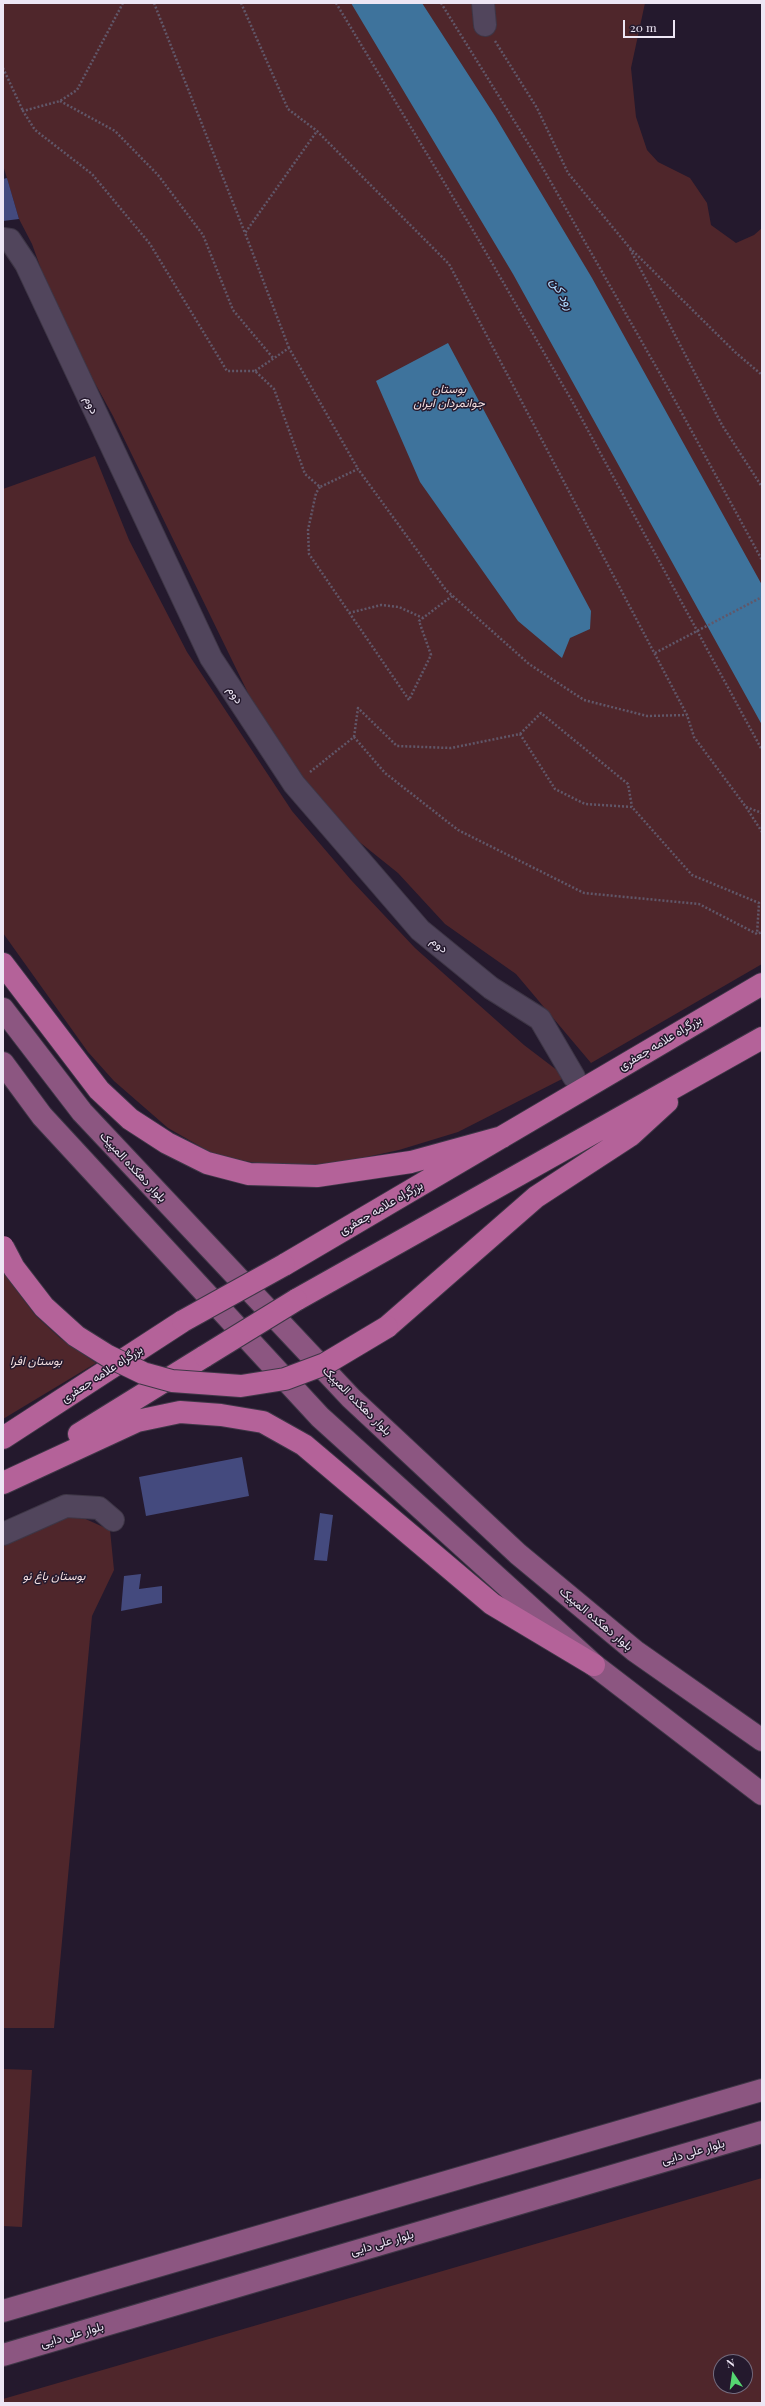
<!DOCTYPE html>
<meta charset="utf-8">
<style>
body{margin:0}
#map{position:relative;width:765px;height:2406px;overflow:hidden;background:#24192d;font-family:"Playfair Display",serif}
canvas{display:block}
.frame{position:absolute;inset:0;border:4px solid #ede6f4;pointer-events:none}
.north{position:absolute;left:713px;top:2354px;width:40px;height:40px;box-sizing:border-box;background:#24192d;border:1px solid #746b7d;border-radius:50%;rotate:347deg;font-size:11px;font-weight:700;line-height:16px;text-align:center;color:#ede6f4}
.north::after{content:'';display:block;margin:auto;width:14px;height:18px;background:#55d671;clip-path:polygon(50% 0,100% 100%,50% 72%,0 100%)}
.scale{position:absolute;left:623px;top:20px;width:52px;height:18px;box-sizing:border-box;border:2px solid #ede6f4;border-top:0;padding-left:5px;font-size:12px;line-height:14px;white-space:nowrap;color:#ede6f4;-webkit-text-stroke:3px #24192d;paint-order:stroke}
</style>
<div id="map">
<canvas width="765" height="2406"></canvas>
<div class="frame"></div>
<div class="north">N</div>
<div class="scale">20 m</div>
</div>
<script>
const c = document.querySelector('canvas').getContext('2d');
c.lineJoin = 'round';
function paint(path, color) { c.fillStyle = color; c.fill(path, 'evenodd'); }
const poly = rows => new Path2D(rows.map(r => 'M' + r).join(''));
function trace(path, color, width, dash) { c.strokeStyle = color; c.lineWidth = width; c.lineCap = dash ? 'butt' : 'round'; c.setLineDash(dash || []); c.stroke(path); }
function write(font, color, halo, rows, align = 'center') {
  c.font = font + ' "Playfair Display",Vazirmatn,serif'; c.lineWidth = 3; c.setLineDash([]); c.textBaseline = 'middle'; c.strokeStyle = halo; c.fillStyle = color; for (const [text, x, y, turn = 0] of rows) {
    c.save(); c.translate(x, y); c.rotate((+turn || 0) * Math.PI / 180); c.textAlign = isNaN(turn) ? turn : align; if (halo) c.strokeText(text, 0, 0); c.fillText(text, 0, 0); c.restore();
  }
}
paint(poly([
 [3,3,645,3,631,68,636,117,647,150,658,162,690,178,707,203,711,225,736,243,754,235,762,228,762,964,591,1063,516,974,445,924,398,873,337,824,295,772,249,695,113,416,58,316,32,244,19,219,3,165],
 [95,456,129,540,187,652,292,811,351,880,415,948,524,1045,566,1077,458,1132,399,1150,334,1164,279,1167,217,1156,168,1128,114,1081,88,1052,3,933,3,489],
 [3,1267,17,1291,36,1316,60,1338,96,1363,3,1419],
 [70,1512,110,1530,114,1570,92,1616,54,2028,3,2028,3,1543],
 [3,2069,32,2070,22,2227,3,2226],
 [762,2178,762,2403,3,2403,3,2399],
 [721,2362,745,2362,745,2386,721,2386]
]), '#4f262b');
paint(poly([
 [351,3,422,3,495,116,592,278,762,585,762,725,513,274],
 [448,343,591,611,590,629,570,638,562,658,518,621,420,482,376,381]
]), '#3e739c');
paint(poly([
 [7,178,19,219,3,221,3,179],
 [242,1457,249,1496,146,1516,139,1477],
 [320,1513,333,1515,327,1561,314,1560],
 [141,1574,139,1589,162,1586,162,1603,121,1611,124,1576]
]), '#444a7e');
const minor = poly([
 [483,3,485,25],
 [3,239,10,240,26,264,211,658,294,784,420,930,491,988,540,1019,574,1077],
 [3,1534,66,1506,99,1508,113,1520]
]);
const major = poly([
 [3,1009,82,1112,351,1398,518,1554,635,1651,762,1740],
 [3,1063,42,1116,320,1417,594,1665,762,1794],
 [3,2311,762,2090],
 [3,2355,762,2132]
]);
const highway = poly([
 [3,964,99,1090,130,1119,167,1143,207,1163,249,1174,317,1176,411,1162,502,1137],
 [284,1265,762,984],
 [296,1300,762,1038],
 [387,1327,536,1197,631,1135,667,1102],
 [79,1434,205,1356],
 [3,1438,183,1321],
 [3,1483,137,1421,180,1412,221,1415,263,1422,304,1445,492,1604,594,1665]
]);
trace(minor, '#3e3646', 24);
trace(major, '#3e3646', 24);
trace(highway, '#3e3646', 24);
trace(poly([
 [123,3,77,90,60,101,23,111,35,130,92,174,150,244,227,371,255,371,274,389,305,474,320,487,358,469,446,590,529,664,584,700,647,716,687,715],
 [154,3,245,233],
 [241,3,288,109,317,131,449,264,687,715,694,737,746,807,762,832],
 [336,3,474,232,572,401,762,750],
 [441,3,536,156,667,386,762,560],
 [495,41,537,108,568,173,629,247,735,352,762,375],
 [3,68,23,111],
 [60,101,115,131,158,175,203,235,233,310,273,358],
 [630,249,722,425,762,487],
 [289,348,245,233,317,131],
 [255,371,289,348,358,469],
 [320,487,316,493,308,530,309,554,409,700,431,655,419,621,452,596],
 [349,613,381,605,399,607,423,618],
 [520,734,541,713,628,784,632,807],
 [354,737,358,708,397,746,451,748,520,734,555,789,585,804,632,807,692,875,759,903,757,934],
 [310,772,354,737,385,773,458,830,584,893,699,904,757,934,762,932],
 [746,807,762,813]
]), '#615769', 2.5, [2, 2]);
trace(minor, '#51455c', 22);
trace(major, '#8c5681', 22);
trace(highway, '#b46299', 22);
const highwayBridge = poly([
 [3,1247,14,1268,44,1307,76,1336,108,1356,143,1373,172,1381,241,1386,285,1379,325,1364,387,1327],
 [183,1321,284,1265],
 [205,1356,296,1300]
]);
trace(highwayBridge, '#3e3646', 24, []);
trace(poly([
 [655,653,762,597]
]), '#615769', 2.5, [2, 2]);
trace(highwayBridge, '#b46299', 22);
write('italic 12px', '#f3dedf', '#24192d', [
 ["بوستان",449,389],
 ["جوانمردان ایران",449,403],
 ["بوستان افرا",36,1361],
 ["بوستان باغ نو",54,1576]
]);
write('12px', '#ede6f4', '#24192d', [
 ["دوم",91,405,64],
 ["دوم",235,695,56],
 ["دوم",439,945,39],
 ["بزرگراه علامه جعفری",660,1043,-31],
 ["بلوار دهکده المپیک",133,1167,47],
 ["بزرگراه علامه جعفری",381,1208,-30],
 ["بزرگراه علامه جعفری",102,1374,-33],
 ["بلوار دهکده المپیک",357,1401,45],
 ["بلوار دهکده المپیک",596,1619,40],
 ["بلوار علی دایی",693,2152,-16],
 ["بلوار علی دایی",382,2243,-16],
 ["بلوار علی دایی",72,2335,-16]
]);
write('italic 13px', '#acd8fe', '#24192d', [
 ["رود کن",562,294,60]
]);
</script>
